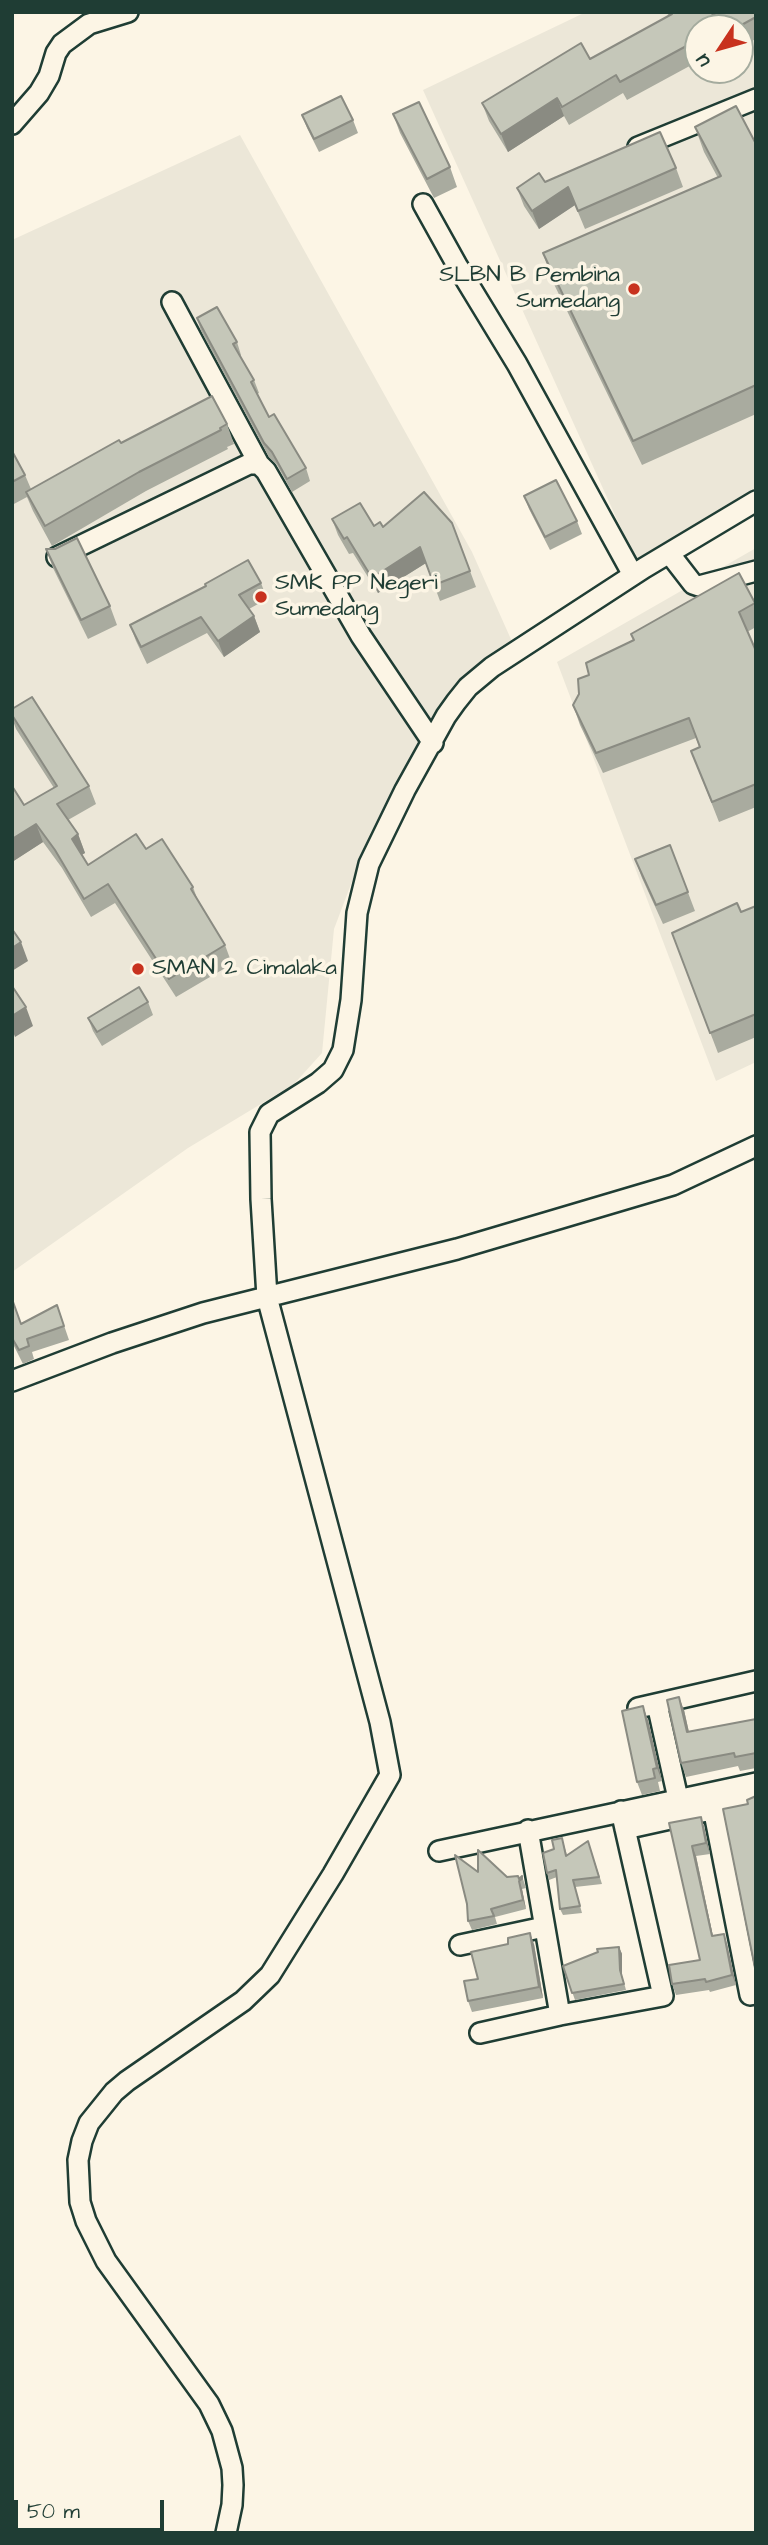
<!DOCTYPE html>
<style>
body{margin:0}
#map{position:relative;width:768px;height:2545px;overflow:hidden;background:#fcf5e5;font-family:"Architects Daughter",sans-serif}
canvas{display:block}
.frame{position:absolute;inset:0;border:14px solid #1f3d34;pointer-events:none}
.north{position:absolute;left:684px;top:14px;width:70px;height:70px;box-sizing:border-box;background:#fcf5e5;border:2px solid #a4ab9e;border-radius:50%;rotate:234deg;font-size:19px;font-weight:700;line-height:28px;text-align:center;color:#1f3d34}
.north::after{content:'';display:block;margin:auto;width:24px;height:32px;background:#c8321e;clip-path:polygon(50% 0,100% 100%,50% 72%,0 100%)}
.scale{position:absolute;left:14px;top:2500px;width:150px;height:32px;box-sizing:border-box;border:4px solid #1f3d34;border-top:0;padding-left:9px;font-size:21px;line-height:24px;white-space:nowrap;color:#1f3d34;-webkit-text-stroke:5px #fcf5e5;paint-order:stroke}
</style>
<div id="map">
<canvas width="768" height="2545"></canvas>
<div class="frame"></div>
<div class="north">U</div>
<div class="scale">50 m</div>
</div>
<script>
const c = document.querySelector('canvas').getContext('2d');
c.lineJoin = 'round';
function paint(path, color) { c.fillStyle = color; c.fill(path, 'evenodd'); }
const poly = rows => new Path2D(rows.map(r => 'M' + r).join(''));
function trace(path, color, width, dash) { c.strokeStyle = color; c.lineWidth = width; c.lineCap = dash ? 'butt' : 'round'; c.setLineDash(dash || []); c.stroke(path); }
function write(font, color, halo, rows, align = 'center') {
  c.font = font + ' "Architects Daughter",sans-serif'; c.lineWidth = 7; c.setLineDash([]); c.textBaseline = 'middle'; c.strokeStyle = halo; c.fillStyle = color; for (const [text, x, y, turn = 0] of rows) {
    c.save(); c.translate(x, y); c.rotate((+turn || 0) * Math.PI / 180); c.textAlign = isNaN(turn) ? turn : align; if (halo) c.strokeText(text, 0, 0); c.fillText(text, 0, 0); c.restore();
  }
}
paint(poly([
 [586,12,756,12,756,487,638,566,423,90],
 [698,28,740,28,740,70,698,70],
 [240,135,472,552,514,646,441,707,370,834,334,929,322,1053,294,1084,188,1148,12,1272,12,240],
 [756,548,756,1062,716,1081,557,662]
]), '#ece7d8');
const minor = poly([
 [12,124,39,93,49,76,56,53,62,44,89,24,128,12],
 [638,147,756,99],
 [423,204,458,267,517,364,633,575],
 [172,302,259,464],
 [669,553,693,584,699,586,756,571],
 [57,557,249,464,259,464,266,471,361,636,433,743],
 [12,1381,112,1343,203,1313,457,1249,673,1185,756,1146],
 [657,1704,681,1812],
 [638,1708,756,1681],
 [710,1793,750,1995,756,1994],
 [625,1829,756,1800],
 [528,1830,560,2015],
 [439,1851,756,1783],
 [460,1945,544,1927],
 [480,2033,560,2015,663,1996,621,1811],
 [226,2533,232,2505,233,2485,232,2468,222,2431,209,2404,106,2261,86,2221,80,2202,78,2160,82,2141,89,2123,114,2092,127,2081,243,2001,270,1975,333,1874,390,1775,380,1722,267,1297,261,1199,260,1132,269,1114,318,1083,333,1070,343,1050,351,1000,357,913,369,864,405,790,446,716,456,702,468,687,492,667,644,568,756,501]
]);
trace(minor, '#1f3d34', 24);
trace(minor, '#fcf5e5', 19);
paint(poly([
 [666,12,711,12,713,15,756,13,756,39,740,47,740,28,698,28,698,64,697,62,627,100,623,93,569,125,564,116,508,152,489,121,482,103,590,59,669,16],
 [393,114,450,167,457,187,434,198,400,133],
 [302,115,353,120,358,133,319,152,307,128],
 [695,127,756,144,756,414,642,465,551,278,543,253,718,178,704,152],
 [676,168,683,187,585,229,575,205,539,229,524,206,517,188,545,182],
 [197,318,237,342,241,355,240,356,254,380,259,393,257,394,269,417,306,468,310,481,292,492,277,465,269,457,201,331],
 [227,424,234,444,227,447,228,449,146,491,52,546,33,511,27,497,12,505,12,451,25,475,31,489,121,443],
 [524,496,577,521,582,534,550,550,529,509],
 [332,519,383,527,452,523,476,587,440,601,426,563,378,593,353,553,349,554,338,535],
 [46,549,55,549,110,606,117,625,88,639,53,568],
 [739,573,756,605,756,627,747,632,756,651,756,807,719,822,691,751,699,747,696,738,603,773,580,725,573,705,634,640,631,634],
 [261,583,267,599,249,609,254,616,260,632,224,657,207,633,147,664,136,641,130,625],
 [12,709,89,786,96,804,68,820,78,834,85,853,81,855,88,865,146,849,193,887,198,901,225,945,232,964,176,997,115,903,91,917,62,868,43,842,12,862,12,786,24,805,54,788,16,729,12,718],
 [670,845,695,911,663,924,642,878,635,859],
 [756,906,756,1037,718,1053,672,933,741,912],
 [148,1002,153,1015,102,1046,93,1031,88,1018],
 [12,1299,21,1324,57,1305,69,1340,32,1352,34,1359,23,1364,12,1342],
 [684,1710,689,1732,756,1719,756,1768,740,1771,738,1766,686,1777,681,1763],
 [648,1720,662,1781,658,1782,660,1791,642,1795,637,1782],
 [701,1817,704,1827,710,1854,696,1856,713,1936,727,1944,736,1985,710,1992,709,1990,676,1995,672,1984,700,1960,669,1823],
 [562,1838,567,1855,588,1841,602,1884,575,1887,582,1913,563,1915,560,1909,557,1877,549,1880,547,1873,554,1849],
 [478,1872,519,1879,522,1876,526,1888,522,1889,526,1909,495,1917,497,1924,472,1930,468,1921],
 [534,1944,543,1998,472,2012,468,2001,478,1979],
 [619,1947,622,1954,622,1976,626,1990,575,2000,563,1966]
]), '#a9ab9f');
paint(poly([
 [557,98,564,116,508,152,501,134],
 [568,187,575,205,539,229,532,211],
 [420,547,426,563,378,593,372,578],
 [254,616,260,632,224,657,218,641],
 [36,824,43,842,12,862,12,839],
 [78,834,85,853,78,857,72,839],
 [21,942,28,961,12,971,12,948],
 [26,1007,33,1026,15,1037,12,1029,12,1016],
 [679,1697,684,1710,692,1746,687,1732],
 [643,1706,648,1720,662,1781,657,1768],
 [701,1817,704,1827,710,1854,706,1843],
 [692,1846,696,1856,715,1946,712,1936],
 [519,1881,522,1889,526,1909,523,1900],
 [530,1933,534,1944,543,1998,539,1987],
 [724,1934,727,1944,736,1985,732,1975],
 [619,1947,622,1954,622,1976,626,1990,620,1970]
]), '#8a8b82');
const building = poly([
 [671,12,711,12,713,15,718,12,755,12,756,17,736,28,730,28,730,27,728,28,698,28,698,46,693,49,690,44,620,82,616,75,562,107,557,98,501,134,482,103,581,43,590,59,672,14,671,12],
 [341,96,353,120,314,139,302,115,341,96],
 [419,102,450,167,427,179,393,114,419,102],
 [736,106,756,144,756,385,633,441,543,253,721,176,695,127,736,106],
 [660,132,676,168,578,211,568,187,532,211,517,188,539,173,545,182,660,132],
 [217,307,237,342,233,344,254,380,251,382,269,417,274,414,306,468,287,479,272,452,264,443,197,318,217,307],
 [212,396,227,424,220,428,221,430,139,472,45,526,26,492,119,440,121,443,212,396],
 [12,451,25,475,12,482,12,451],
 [556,480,577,521,545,537,524,496,556,480],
 [424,492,452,523,470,571,434,585,420,547,372,578,347,537,344,539,332,519,360,503,374,526,380,522,383,527,424,492],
 [77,538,110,606,81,620,46,549,55,549,77,538],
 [248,560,261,583,239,595,254,616,218,641,201,617,141,647,130,625,206,586,205,584,248,560],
 [739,573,755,603,739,612,756,651,756,784,712,802,691,751,700,747,689,718,596,753,573,705,579,694,578,679,589,675,586,663,634,640,631,634,739,573],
 [32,697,89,786,57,804,78,834,72,839,88,865,136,834,146,849,162,839,193,887,191,889,225,945,169,979,108,884,84,899,55,850,36,824,12,839,12,786,24,805,57,786,12,715,12,709,32,697],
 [670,845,688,892,656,905,635,859,670,845],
 [737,903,741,912,756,906,756,1014,710,1033,672,933,737,903],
 [12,929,21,942,12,948,12,929],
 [12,986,26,1007,12,1016,12,986],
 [139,987,148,1002,97,1032,88,1018,139,987],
 [12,1299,21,1324,57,1305,64,1326,27,1339,29,1346,19,1350,12,1338,12,1299],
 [679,1697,687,1732,756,1719,756,1753,735,1757,734,1753,681,1763,667,1700,679,1697],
 [643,1706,657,1768,653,1769,655,1778,637,1782,622,1711,643,1706],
 [756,1796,756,1968,755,1968,723,1809,748,1804,747,1800,756,1796],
 [701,1817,706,1843,692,1846,712,1936,724,1934,732,1975,706,1982,705,1979,672,1984,669,1965,700,1960,669,1823,701,1817],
 [562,1838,566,1856,588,1841,599,1877,573,1880,580,1906,560,1909,556,1870,547,1873,543,1853,554,1849,552,1840,562,1838],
 [478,1850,507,1877,518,1876,519,1879,522,1876,522,1879,519,1881,523,1900,491,1909,494,1916,468,1921,467,1904,455,1855,478,1872,478,1850],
 [530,1933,539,1987,468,2001,464,1981,478,1979,471,1952,508,1944,508,1938,530,1933],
 [619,1947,620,1970,624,1984,572,1993,563,1966,598,1952,597,1949,619,1947]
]);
paint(building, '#c5c7b9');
trace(building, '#8a8b82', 2);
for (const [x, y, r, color] of [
 [634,289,7,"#c8321e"],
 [261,597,7,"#c8321e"],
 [138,969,7,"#c8321e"]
]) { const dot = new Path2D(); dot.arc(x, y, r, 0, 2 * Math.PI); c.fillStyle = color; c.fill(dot); trace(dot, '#fcf5e5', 2.5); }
write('23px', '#1f3d34', '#fcf5e5', [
 ["SLBN B Pembina",620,276,"right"],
 ["Sumedang",620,302,"right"],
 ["SMK PP Negeri",275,584],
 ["Sumedang",275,610],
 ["SMAN 2 Cimalaka",152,969]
], 'left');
</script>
